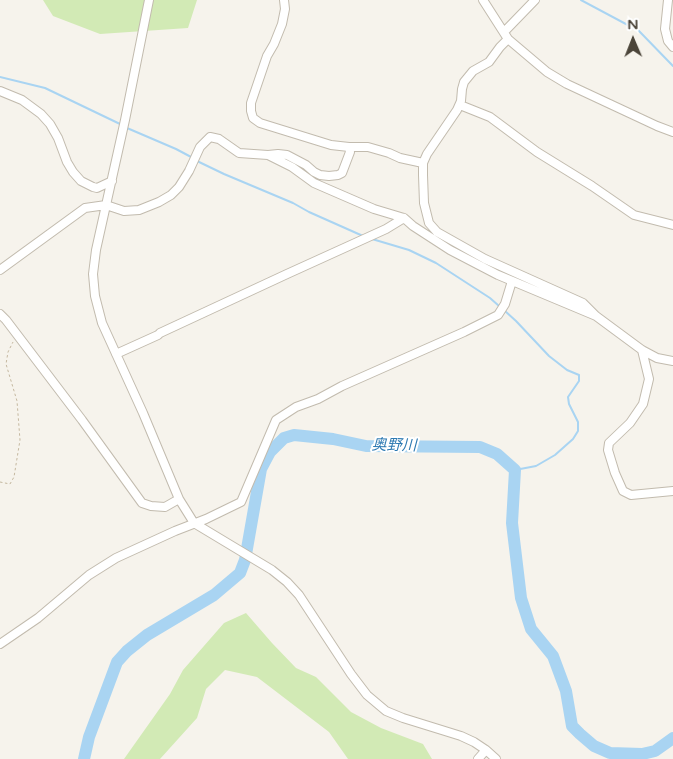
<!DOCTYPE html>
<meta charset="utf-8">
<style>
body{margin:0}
#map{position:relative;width:673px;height:759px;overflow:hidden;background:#f6f3ec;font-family:"Varela Round",sans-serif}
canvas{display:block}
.north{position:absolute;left:608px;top:15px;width:50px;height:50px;-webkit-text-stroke:4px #fff;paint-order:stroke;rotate:359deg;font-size:14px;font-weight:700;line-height:20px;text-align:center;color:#4b4439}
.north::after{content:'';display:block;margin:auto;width:18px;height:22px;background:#4b4439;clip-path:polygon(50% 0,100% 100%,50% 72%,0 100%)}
</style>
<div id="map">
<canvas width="673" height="759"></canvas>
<div class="north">N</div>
</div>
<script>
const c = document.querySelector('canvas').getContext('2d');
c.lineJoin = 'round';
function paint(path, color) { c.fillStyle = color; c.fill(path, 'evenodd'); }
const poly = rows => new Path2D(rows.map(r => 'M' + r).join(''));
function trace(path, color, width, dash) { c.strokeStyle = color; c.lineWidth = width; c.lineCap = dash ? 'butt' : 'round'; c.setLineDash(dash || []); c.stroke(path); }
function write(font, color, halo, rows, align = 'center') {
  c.font = font + ' "Varela Round","Noto Sans JP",sans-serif'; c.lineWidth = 4; c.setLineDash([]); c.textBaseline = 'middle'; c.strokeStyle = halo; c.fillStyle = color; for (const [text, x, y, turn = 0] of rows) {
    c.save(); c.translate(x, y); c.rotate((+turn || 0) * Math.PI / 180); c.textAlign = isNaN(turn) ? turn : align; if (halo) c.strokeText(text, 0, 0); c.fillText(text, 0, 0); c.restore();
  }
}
paint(poly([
 [43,0,197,0,188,28,100,34,53,16],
 [246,613,272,643,296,668,316,677,351,712,381,728,423,744,432,759,348,759,329,732,257,677,225,670,206,689,197,718,160,759,124,759,170,694,183,670,224,623]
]), '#d2eab5');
trace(poly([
 [581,0,639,31,673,66],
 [0,77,45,88,120,124],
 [127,128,176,149,193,158],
 [197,161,224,174,293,203,309,212,363,236],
 [372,239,409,250,436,263,490,298,499,306],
 [505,311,516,321,549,356,567,370,579,375,579,381,568,397,569,404,578,422,578,431,573,439,555,455,536,466,515,470]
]), '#a9d4f2', 2);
trace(poly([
 [84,759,89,737,117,662,127,651,147,635,214,595,240,573,245,560,261,469,270,452,284,438,294,435,333,439,366,446,480,447,497,454,515,470,512,523,521,598,531,629,553,656,566,691,572,726,580,734,594,746,610,753,642,754,655,751,673,738]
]), '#a9d4f2', 12);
const minor = poly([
 [149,0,125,120,96,250,93,274,95,296,102,323,143,413,179,499,194,523,272,570,287,582,299,595,351,674,367,695,386,711,403,718,461,736,474,742,486,750,496,759],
 [284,0,285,9,282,24,274,44,267,56,251,103,251,111,253,118,260,123,331,145,349,147,368,147,389,153,400,158,423,163],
 [483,0,508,39,547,72,567,84,657,126,673,132],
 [668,0,665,29,668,41,673,47],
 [504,32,535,0],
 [508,39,500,47,489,62,473,71,464,82,462,89,461,101,457,110,427,154,423,163,423,175,424,203,429,223,437,232,485,259,583,303,596,316,642,350,657,358,673,361],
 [0,91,22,100,41,114,50,124,58,138,67,162,73,172,81,181,93,187,97,188,112,181],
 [460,105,490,117,537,152,592,186,634,215,673,225],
 [268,155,278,154,287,155,306,165,314,172,320,175,329,176,338,175,342,173,350,152,349,147],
 [0,270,85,208,106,205,124,211,139,210,159,202,171,195,179,187,189,171,200,147,210,137,219,139,239,153,268,155,292,167,314,183,374,209,404,218,413,226,450,250,498,275,596,316],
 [0,314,6,320,82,420,142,503,151,506,165,507,179,499],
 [642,350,649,379,643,404,630,423,609,443,608,450,615,473,623,491,631,495,673,491],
 [116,354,158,335,160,333,287,274,386,229,404,218],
 [0,644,38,618,89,575,116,558,175,531,206,519,241,502,276,420,296,407,318,399,342,386,464,332,498,315,505,304,512,281],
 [478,759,486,750]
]);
trace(minor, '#c2bbae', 10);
trace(poly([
 [0,482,10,484,14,477,20,440,17,401,6,364,8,352,13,342]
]), '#c4b79f', 1, [2.5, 2.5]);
trace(minor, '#fff', 8);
write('italic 15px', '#2e7ab2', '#fff', [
 ["奥野川",394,446,1]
]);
</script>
